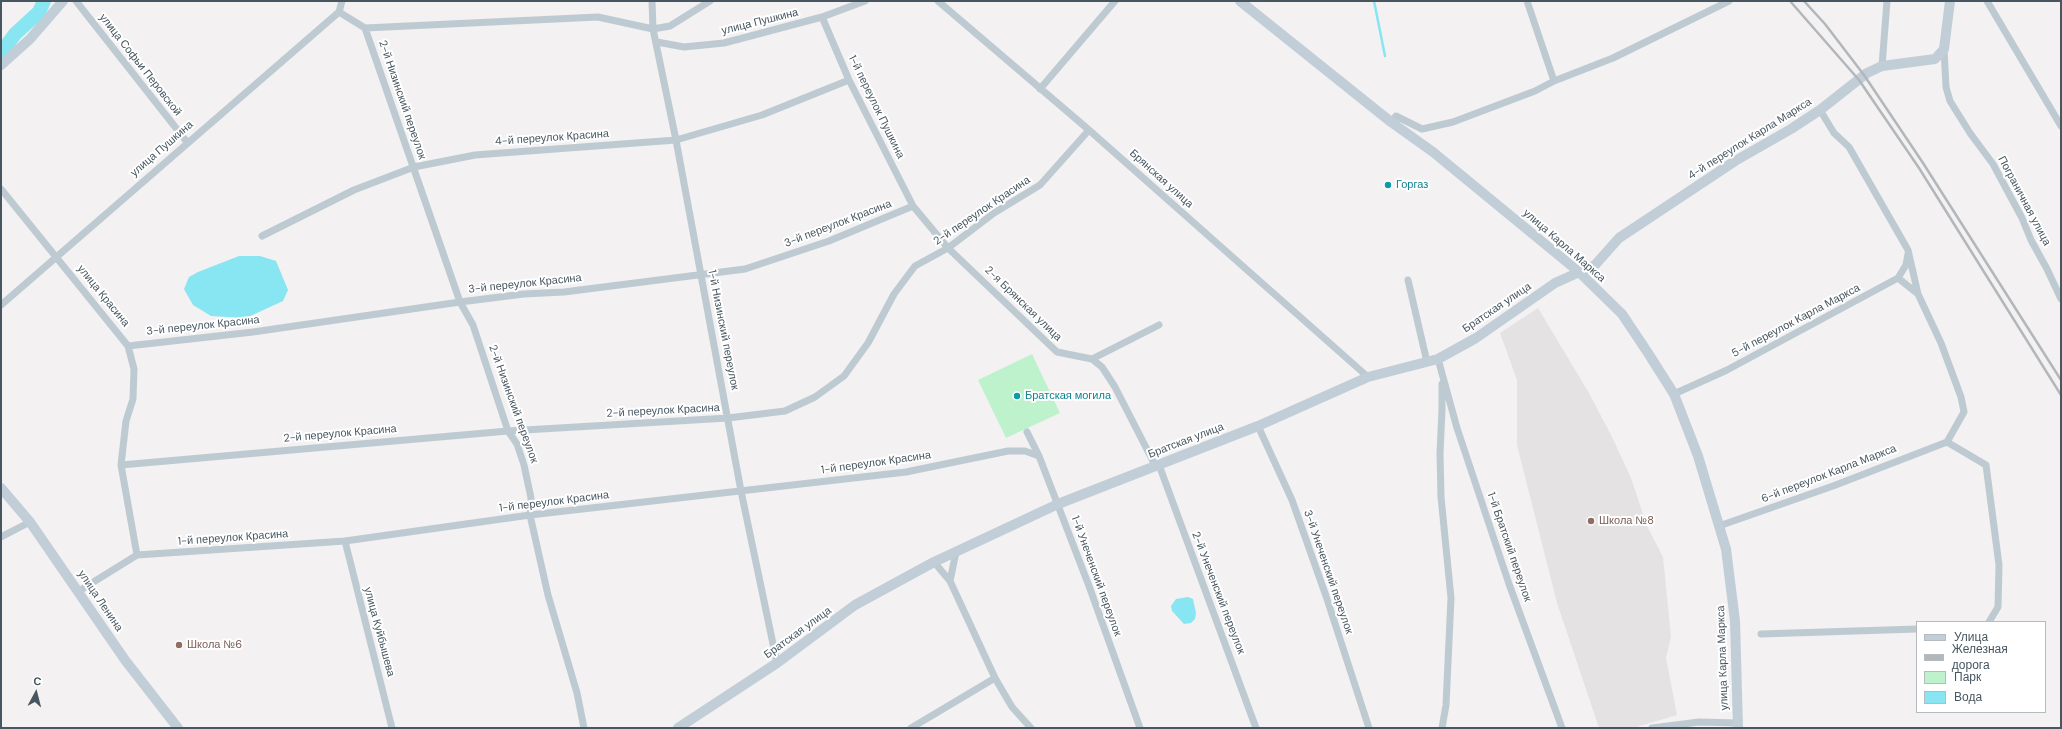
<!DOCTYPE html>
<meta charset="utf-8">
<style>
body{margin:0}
#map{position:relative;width:2062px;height:729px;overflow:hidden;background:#f3f1f1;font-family:"DM Sans",sans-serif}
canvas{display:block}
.frame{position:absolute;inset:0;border:2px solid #475660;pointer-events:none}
.legend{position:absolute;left:1916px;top:621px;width:130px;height:92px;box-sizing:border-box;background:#fff;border:1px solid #b5bbbf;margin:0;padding:5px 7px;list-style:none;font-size:12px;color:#475660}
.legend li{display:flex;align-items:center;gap:8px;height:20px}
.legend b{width:20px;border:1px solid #b5bbbf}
.north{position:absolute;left:16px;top:673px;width:40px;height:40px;-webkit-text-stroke:3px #fff;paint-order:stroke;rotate:7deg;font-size:11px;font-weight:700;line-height:16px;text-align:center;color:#475660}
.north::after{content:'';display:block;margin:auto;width:14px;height:18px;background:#475660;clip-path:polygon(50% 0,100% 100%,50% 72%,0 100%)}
</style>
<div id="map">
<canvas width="2062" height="729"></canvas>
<div class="frame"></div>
<ul class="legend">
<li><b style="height:5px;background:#c1ced8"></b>Улица</li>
<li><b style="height:5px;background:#b2b7bb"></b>Железная дорога</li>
<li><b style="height:11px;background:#bef2cd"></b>Парк</li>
<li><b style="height:11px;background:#88e5f2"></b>Вода</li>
</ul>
<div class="north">С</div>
</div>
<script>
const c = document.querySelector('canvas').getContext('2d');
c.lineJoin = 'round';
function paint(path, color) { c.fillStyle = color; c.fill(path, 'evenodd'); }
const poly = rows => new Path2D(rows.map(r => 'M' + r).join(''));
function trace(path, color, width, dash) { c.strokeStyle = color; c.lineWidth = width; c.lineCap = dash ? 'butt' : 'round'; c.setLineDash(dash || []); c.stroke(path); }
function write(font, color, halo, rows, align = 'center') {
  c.font = font + ' "DM Sans",sans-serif'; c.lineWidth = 4; c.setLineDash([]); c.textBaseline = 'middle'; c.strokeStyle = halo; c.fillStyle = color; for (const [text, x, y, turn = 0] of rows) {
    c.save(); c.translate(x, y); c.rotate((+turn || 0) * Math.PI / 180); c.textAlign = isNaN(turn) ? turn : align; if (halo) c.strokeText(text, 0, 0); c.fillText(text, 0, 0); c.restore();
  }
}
paint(poly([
 [1538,308,1589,393,1612,437,1631,478,1647,526,1663,557,1671,637,1666,658,1677,715,1633,728,1599,728,1557,603,1517,445,1517,380,1500,333]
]), '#e4e2e3');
paint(poly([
 [1032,354,1060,413,1006,438,978,380]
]), '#bef2cd');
paint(poly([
 [239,256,260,256,276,261,288,290,283,301,246,318,211,316,193,305,184,289,189,277,198,272],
 [1188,597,1193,599,1196,613,1195,619,1191,623,1184,624,1172,611,1171,606,1176,599]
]), '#88e5f2');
trace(poly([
 [1374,1,1385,56]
]), '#88e5f2', 2.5);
trace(poly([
 [1,53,15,34,39,12,44,1]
]), '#88e5f2', 14);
trace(poly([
 [76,1,187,142],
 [342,1,339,12,365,28],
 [652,1,653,29,676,140,741,491,777,663],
 [938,1,1089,130,1368,377],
 [1527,1,1554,81],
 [1987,1,2061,126],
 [822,17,849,80,913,206,948,248,1057,352,1092,359,1159,325],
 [365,28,460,302,473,325,508,431,517,444,524,465,531,498,530,515,548,595,577,693,584,728],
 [365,28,598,17,653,29,670,26,710,1],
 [657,42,684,47,724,43,822,17,865,1],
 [1944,49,1946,87,1950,101,1970,133,1993,164,2022,218,2031,240,2047,269,2061,299],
 [1882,66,1887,1],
 [1040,89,1115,1],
 [1820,110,1834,133,1849,147,1908,250,1918,294,1941,343,1961,397,1964,412,1947,442,1986,465,1999,565,1998,607,1989,622],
 [1391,122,1396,116,1422,129,1453,122,1535,91,1554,81,1613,58,1729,1],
 [1,189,128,346,134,369,133,399,126,421,121,465,137,555],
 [262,236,354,190,414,167,475,155,676,140,762,115,849,80],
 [1898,278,1918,294],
 [1408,280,1427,362],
 [1,305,339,12],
 [128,346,253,332,460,302,524,294,564,292,745,269,829,241,913,206],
 [1092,359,1102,367,1115,387,1155,465],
 [1438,359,1457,428,1509,584,1562,728],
 [1442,384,1442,410,1440,453,1441,497,1451,598,1446,705,1442,728],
 [1674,394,1727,370,1898,278,1906,265,1908,254],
 [1258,426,1292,500,1326,596,1369,728],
 [1027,432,1039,456,1089,586,1140,728],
 [121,465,508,431,728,418,785,411,815,397,844,376,868,343,894,294,915,266,948,248,994,213,1040,185,1089,130],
 [1159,465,1256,728],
 [1719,526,1833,486,1947,442],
 [1,537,30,522],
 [345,541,392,728],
 [934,562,950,581,995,678,1012,707,1031,728],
 [950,581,956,552],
 [79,591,137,555,345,541,530,515,906,472,1008,451,1025,451,1039,456],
 [1761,634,1917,629],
 [911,728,995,678],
 [1652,728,1699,722,1737,723]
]), '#becad1', 7);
trace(poly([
 [1240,1,1391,122,1433,152,1579,272,1622,314,1648,353,1674,394,1698,456,1726,549,1735,621,1738,728],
 [1,65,30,39,63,1],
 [1,488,30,522,125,660,178,728],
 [678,728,777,663,855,605,934,562,1058,504,1258,426,1368,377,1438,359,1476,338,1555,283,1595,265,1619,238,1735,161,1791,129,1820,110,1867,73,1882,66,1935,59,1944,49,1950,1]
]), '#c1ced8', 10);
trace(poly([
 [1790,1,1859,80,1919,168,2061,395],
 [1804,1,1825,24,1864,75,1923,163,2061,380]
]), '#b2b7bb', 2.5);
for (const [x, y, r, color] of [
 [1388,185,4,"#0f9aa8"],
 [1017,396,4,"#0f9aa8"],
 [1591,521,4,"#8d6e63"],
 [179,645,4,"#8d6e63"]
]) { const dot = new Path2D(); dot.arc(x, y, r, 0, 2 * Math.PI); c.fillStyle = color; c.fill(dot); trace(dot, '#fff', 1.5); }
write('11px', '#475660', '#fff', [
 ["улица Пушкина",760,22,-14],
 ["улица Софьи Перовской",140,65,52],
 ["2-й Низинский переулок",402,100,71],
 ["1-й переулок Пушкина",876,107,64],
 ["4-й переулок Красина",552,138,-4],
 ["4-й переулок Карла Маркса",1750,139,-32],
 ["улица Пушкина",162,149,-41],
 ["Брянская улица",1161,179,42],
 ["Пограничная улица",2024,201,62],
 ["2-й переулок Красина",982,211,-34],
 ["3-й переулок Красина",838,224,-21],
 ["улица Карла Маркса",1564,246,41],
 ["3-й переулок Красина",525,284,-6],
 ["улица Красина",103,296,51],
 ["2-я Брянская улица",1023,304,44],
 ["Братская улица",1497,308,-34],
 ["5-й переулок Карла Маркса",1796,321,-28],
 ["3-й переулок Красина",203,326,-6],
 ["1-й Низинский переулок",723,330,79],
 ["2-й Низинский переулок",513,404,70],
 ["2-й переулок Красина",663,411,-3],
 ["2-й переулок Красина",340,434,-5],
 ["Братская улица",1186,441,-21],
 ["1-й переулок Красина",876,463,-8],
 ["6-й переулок Карла Маркса",1829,474,-21],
 ["1-й переулок Красина",554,502,-7],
 ["1-й переулок Красина",233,538,-4],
 ["1-й Братский переулок",1509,547,71],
 ["3-й Унеченский переулок",1328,572,71],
 ["1-й Унеченский переулок",1096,576,70],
 ["2-й Унеченский переулок",1218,593,69],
 ["улица Ленина",100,601,56],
 ["улица Куйбышева",379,632,75],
 ["Братская улица",798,633,-36],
 ["улица Карла Маркса",1723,658,-92]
]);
write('11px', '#0d838f', '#fff', [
 ["Горгаз",1396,185],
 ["Братская могила",1025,396]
], 'left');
write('11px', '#785e54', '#fff', [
 ["Школа №8",1599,521],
 ["Школа №6",187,645]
], 'left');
</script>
